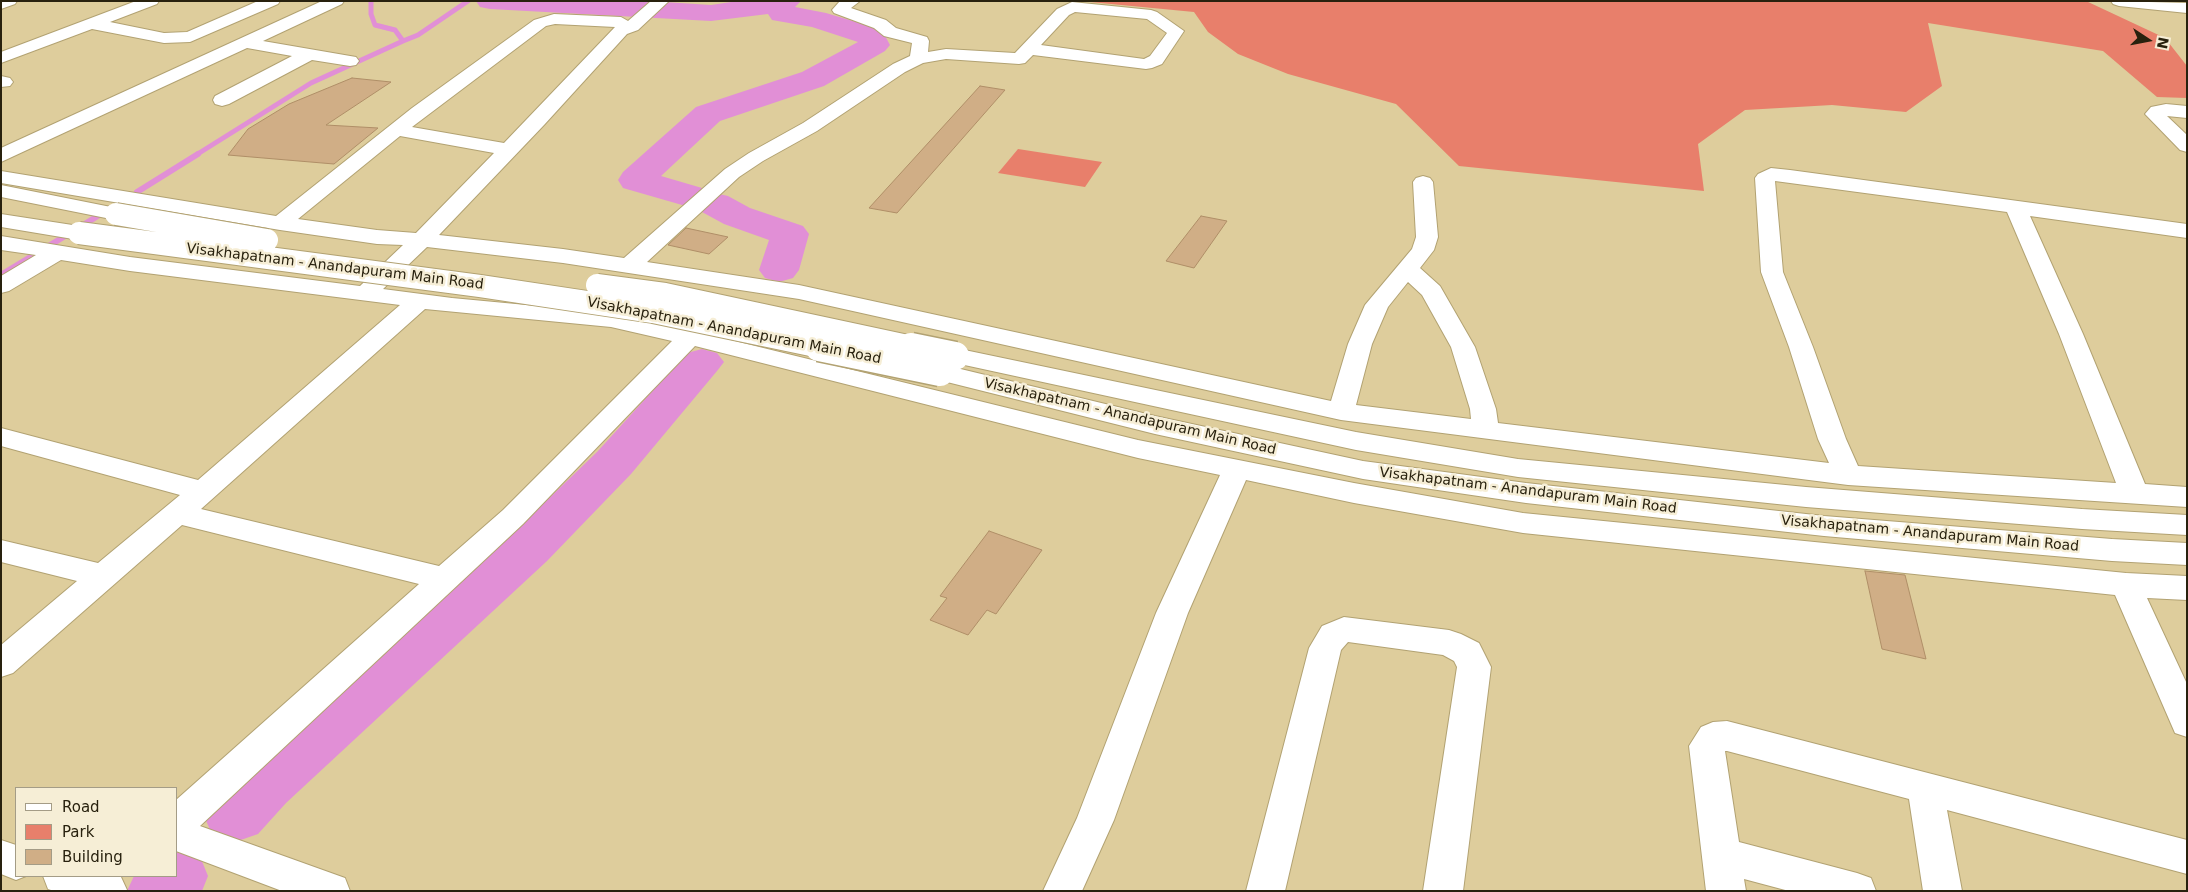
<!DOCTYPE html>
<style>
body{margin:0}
#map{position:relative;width:2188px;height:892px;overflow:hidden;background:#decd9c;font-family:"DejaVu Sans",sans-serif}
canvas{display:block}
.frame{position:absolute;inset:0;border:2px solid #28210e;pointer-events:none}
.legend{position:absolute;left:15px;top:787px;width:162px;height:90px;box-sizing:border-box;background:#f6eed6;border:1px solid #a49c86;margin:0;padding:6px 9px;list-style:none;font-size:15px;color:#28210e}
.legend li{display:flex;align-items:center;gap:10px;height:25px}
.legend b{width:25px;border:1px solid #a49c86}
.north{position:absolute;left:2123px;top:15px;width:50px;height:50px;-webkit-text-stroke:4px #f6eed6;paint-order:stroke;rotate:101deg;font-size:14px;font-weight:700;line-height:20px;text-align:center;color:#28210e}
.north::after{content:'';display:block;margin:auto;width:18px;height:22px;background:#28210e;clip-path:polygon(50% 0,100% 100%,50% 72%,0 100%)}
</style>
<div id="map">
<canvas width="2188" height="892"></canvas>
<div class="frame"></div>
<ul class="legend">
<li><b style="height:6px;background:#fff"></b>Road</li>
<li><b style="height:14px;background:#e87f6b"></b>Park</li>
<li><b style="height:14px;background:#d0ae86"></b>Building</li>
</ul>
<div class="north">N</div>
</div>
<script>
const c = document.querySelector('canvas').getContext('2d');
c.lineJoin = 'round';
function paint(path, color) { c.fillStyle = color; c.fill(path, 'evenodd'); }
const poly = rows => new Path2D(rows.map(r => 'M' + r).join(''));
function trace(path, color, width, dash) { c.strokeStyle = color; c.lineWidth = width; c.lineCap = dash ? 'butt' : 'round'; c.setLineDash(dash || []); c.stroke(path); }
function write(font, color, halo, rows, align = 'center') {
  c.font = font + ' "DejaVu Sans",sans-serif'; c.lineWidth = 5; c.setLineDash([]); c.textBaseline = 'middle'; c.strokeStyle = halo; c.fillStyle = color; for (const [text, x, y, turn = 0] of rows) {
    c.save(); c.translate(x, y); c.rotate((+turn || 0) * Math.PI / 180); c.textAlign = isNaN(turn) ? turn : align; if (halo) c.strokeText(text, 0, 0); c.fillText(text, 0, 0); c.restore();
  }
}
paint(poly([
 [1080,1,2086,1,2165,38,2187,66,2187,98,2157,97,2103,51,1928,23,1942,86,1906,112,1832,105,1745,110,1698,144,1704,191,1459,166,1396,104,1288,74,1238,54,1208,32,1194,12],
 [1018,149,1102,162,1085,187,998,173]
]), '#e87f6b');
trace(poly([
 [371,1,371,14,375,25,395,30,403,41,418,35,468,1],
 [196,155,311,83,403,41]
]), '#e18fd6', 5);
trace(poly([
 [137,192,198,154],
 [80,227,104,212],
 [1,275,70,233]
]), '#e18fd6', 6);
paint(poly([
 [476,1,649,1,711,5,738,1,801,1,795,7,826,13,873,27,883,32,890,45,885,51,824,86,720,121,661,176,702,188,707,195,715,193,728,196,750,208,803,226,809,234,799,270,793,278,779,282,765,278,759,270,769,240,724,224,702,212,697,205,689,207,623,188,618,180,623,172,696,107,802,72,858,42,812,27,772,20,768,14,711,21,490,9,480,7,476,1],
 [702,349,717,353,724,362,717,371,631,474,547,561,286,803,258,834,235,842,212,834,203,814,212,794,242,765,511,535,597,452,687,353,702,349],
 [176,846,199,854,208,876,202,891,127,891,134,876,176,876,176,846]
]), '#e18fd6');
const building = poly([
 [352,78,391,82,326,125,378,128,334,164,228,155,248,129,289,104,352,78],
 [980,86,1005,90,897,213,869,208,980,86],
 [1201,216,1227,221,1194,268,1166,261,1201,216],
 [686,228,728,237,709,254,668,245,686,228],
 [989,531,1042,550,996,614,987,610,968,635,930,620,947,598,940,596,989,531],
 [1865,571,1905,575,1926,659,1882,649,1865,571]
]);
paint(building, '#d0ae86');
trace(building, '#af8e67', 1);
const minor = poly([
 [1,1,17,1,15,4,1,9,1,1],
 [136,1,159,1,157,4,110,22,164,33,187,32,258,1,280,1,278,4,190,42,164,43,92,29,1,63,1,52,136,1],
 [322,1,344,1,342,4,263,41,356,57,359,61,356,65,350,66,312,60,229,104,222,106,215,104,213,100,215,96,292,56,247,48,1,162,1,148,322,1],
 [651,1,669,1,638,30,627,34,544,125,439,235,563,249,624,258,725,169,749,153,803,123,893,64,910,56,912,43,884,36,874,28,834,13,832,10,840,1,860,1,851,8,886,20,896,28,927,37,929,41,928,52,946,49,1015,53,1057,9,1072,2,1151,10,1157,12,1184,31,1162,64,1152,68,1146,69,1033,55,1025,63,1019,64,946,59,923,63,905,72,817,131,763,161,739,177,647,262,799,285,1331,401,1348,344,1365,305,1412,249,1416,237,1413,182,1416,178,1423,176,1430,178,1433,182,1438,237,1434,250,1420,268,1440,286,1475,347,1496,409,1498,423,1829,463,1818,439,1789,347,1761,272,1755,178,1758,174,1771,168,1790,170,2187,224,2187,238,2030,216,2083,334,2145,484,2187,487,2187,507,1848,485,1341,420,799,299,563,263,427,247,383,289,452,298,611,313,690,330,1138,440,1354,483,1523,513,2126,573,2187,576,2187,600,2147,598,2187,684,2187,737,2175,733,2115,595,1523,533,1354,503,1246,480,1188,613,1114,820,1082,891,1043,891,1077,818,1156,613,1220,475,1138,458,695,346,523,524,200,826,345,878,350,891,282,891,176,851,176,800,419,584,182,525,13,673,1,677,1,645,77,581,1,562,1,540,98,563,180,495,1,446,1,428,198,480,400,305,130,271,61,260,9,291,1,293,1,276,36,255,1,250,1,236,130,257,360,286,403,245,377,244,280,230,1,183,1,171,276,216,412,108,534,20,554,14,621,17,628,21,651,1],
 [1075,12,1147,19,1167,33,1150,56,1144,59,1041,45,1069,15,1075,12],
 [555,24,615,27,504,143,412,127,546,26,555,24],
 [400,136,494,153,416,233,377,230,298,219,400,136],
 [1775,181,2007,212,2059,334,2116,483,1858,466,1846,439,1813,347,1783,272,1775,181],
 [1408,282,1422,295,1451,347,1470,409,1471,419,1356,405,1372,344,1388,307,1408,282],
 [425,309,611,327,672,341,503,510,439,566,201,509,425,309],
 [2111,1,2187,3,2187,13,2119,6,2113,4,2111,1],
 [1,76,10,78,13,82,10,86,1,87,1,76],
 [2166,104,2187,106,2187,118,2167,116,2187,135,2187,152,2180,150,2145,114,2151,107,2166,104],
 [1344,617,1449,630,1461,634,1479,643,1491,667,1463,891,1423,891,1457,667,1454,661,1443,655,1348,642,1341,650,1285,891,1246,891,1309,648,1322,626,1344,617],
 [1727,721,2187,840,2187,874,1947,810,1962,891,1923,891,1909,799,1727,751,1725,751,1739,842,1857,873,1871,878,1876,891,1789,891,1744,879,1746,891,1706,891,1689,746,1701,727,1713,722,1727,721],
 [1,840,16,845,16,876,26,876,16,880,1,874,1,840],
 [43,876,117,876,121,877,127,890,54,891,48,889,43,876]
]);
const major = poly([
 [1,185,116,208,124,209,127,214,124,219,116,220,1,197,1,185],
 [1,214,79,226,87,228,90,233,87,238,79,240,1,227,1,214],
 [955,348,1356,432,1518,459,1806,487,2082,509,2187,515,2187,535,2082,529,1806,507,1518,477,1356,450,946,361,942,356,946,351,955,348],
 [940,364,1155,416,1363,461,1526,483,1824,516,2112,539,2187,543,2187,565,2112,561,1824,536,1526,503,1363,479,1155,434,931,378,927,372,931,366,940,364]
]);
trace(minor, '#b2a272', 2);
trace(major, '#b2a272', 2);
paint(minor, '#fff');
paint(major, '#fff');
const majorBridgeFar1 = poly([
 [116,214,267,240],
 [79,233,480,286,653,312,825,348],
 [597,285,665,294,917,348]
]);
const majorBridge = poly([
 [819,347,940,372],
 [911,347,955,356]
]);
trace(majorBridgeFar1, '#b2a272', 24, []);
trace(majorBridge, '#b2a272', 31, []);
trace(majorBridgeFar1, '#fff', 22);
trace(majorBridge, '#fff', 28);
write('14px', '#28210e', '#f6eed6', [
 ["Visakhapatnam - Anandapuram Main Road",335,267,7],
 ["Visakhapatnam - Anandapuram Main Road",734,331,11],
 ["Visakhapatnam - Anandapuram Main Road",1130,417,13],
 ["Visakhapatnam - Anandapuram Main Road",1528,491,7],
 ["Visakhapatnam - Anandapuram Main Road",1930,534,5]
]);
</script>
